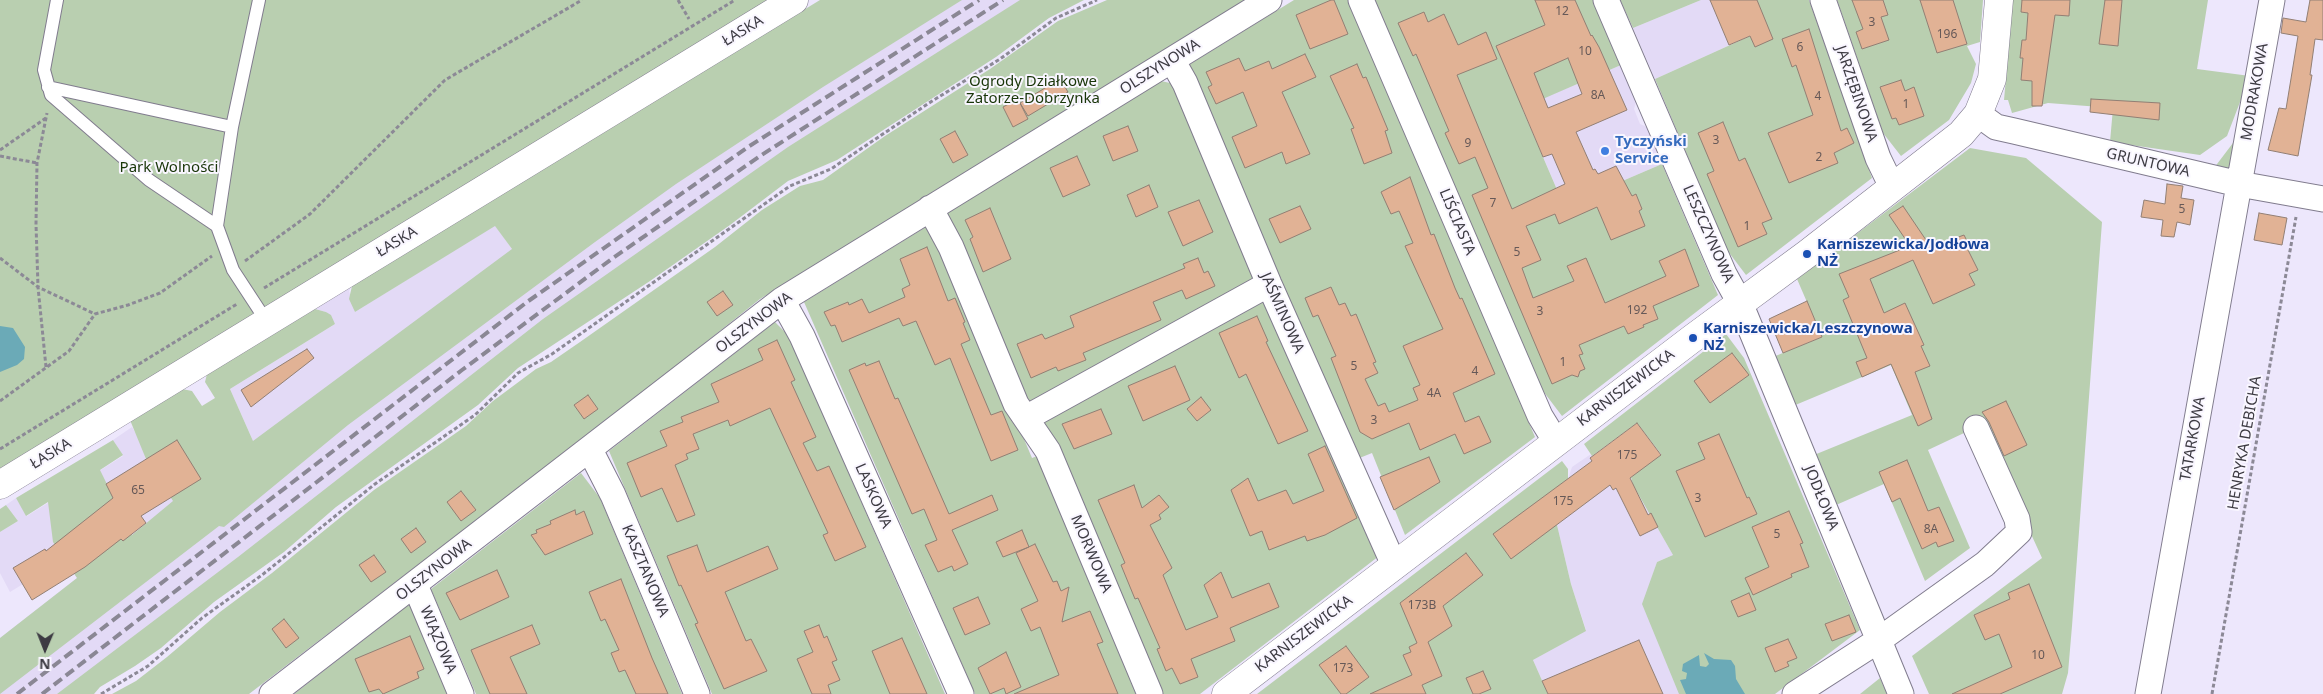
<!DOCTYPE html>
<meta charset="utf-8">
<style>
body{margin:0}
#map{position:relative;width:2323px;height:694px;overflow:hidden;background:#ede7fc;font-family:"Noto Sans",sans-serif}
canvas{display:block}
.north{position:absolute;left:20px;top:624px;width:50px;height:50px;-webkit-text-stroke:4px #f9f6ff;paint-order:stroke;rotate:181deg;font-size:14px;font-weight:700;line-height:20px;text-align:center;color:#3d3b43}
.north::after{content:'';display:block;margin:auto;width:18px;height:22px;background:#3d3b43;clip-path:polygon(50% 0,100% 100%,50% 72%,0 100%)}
</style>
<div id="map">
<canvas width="2323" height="694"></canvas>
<div class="north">N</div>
</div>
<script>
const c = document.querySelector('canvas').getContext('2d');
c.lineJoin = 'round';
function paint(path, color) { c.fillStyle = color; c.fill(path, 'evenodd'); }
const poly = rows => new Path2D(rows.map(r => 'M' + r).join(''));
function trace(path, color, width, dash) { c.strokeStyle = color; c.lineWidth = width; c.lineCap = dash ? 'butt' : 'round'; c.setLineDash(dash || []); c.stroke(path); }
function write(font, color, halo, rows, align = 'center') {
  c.font = font + ' "Noto Sans",sans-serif'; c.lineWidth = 4; c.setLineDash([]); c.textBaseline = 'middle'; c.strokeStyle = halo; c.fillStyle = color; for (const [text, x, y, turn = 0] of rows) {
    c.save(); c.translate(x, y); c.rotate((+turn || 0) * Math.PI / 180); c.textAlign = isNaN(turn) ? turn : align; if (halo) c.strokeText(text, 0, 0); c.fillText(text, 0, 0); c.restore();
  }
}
paint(poly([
 [907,0,1051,0,808,150,65,694,0,694,0,638,77,578,64,559,10,592,0,573,0,532,18,521,6,505,16,498,27,516,123,456,113,440,132,427,142,444,146,459,253,441,230,389,335,324,326,312,315,309,352,286,349,291,355,312,495,225,512,249],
 [1701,0,1735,0,1750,36,1655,79,1633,28],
 [1621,65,1636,102,1634,109,1640,124,1647,127,1662,164,1564,206,1522,107],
 [1591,454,1633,485,1673,555,1657,562,1651,580,1680,694,1548,694,1533,660,1586,630,1571,584,1557,525,1586,503,1568,479,1572,467]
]), '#e3daf6');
paint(poly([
 [0,0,768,0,0,470],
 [820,0,962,0,823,87,676,184,595,242,348,425,224,527,219,526,0,694,0,638,77,578,53,542,48,502,26,516,16,498,113,440,123,455,100,470,132,535,173,501,146,459,130,420,182,389,192,391,202,406,215,398,205,382,207,374,315,309,326,312,331,315,335,324,230,389,253,441,512,249,495,226,355,312,349,299,352,286],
 [1020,0,1084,0,1049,18,996,57,837,160,788,181,730,225,650,281,518,368,478,405,336,507,284,552,214,602,161,648,135,666,100,687,94,694,57,694,238,557,543,319,788,147],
 [1107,0,1246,0,760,299,627,405,249,694,112,694,136,681,167,657,220,612,272,573,374,490,466,426,493,401,536,369,551,362,580,342,715,247,762,210,800,186,823,180,885,136,990,69,1058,21],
 [1294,0,1348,0,1535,437,1405,535,1372,453,1357,459,1187,66],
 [1375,0,1593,0,1621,65,1522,108,1564,206,1662,164,1718,295,1562,416,1543,391],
 [1620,0,1701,0,1633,28],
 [1735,0,1809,0,1872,178,1746,275,1727,250,1655,79,1750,36],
 [1837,0,1983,0,1980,42,1967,46,1976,64,1971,83,1949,120,1901,156,1883,133],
 [2013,0,2208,0,2197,69,2250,76,2227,136,2200,155,2110,142,2113,108,2048,103,2012,113,2008,100,2004,100],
 [1161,81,1170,83,1183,104,1259,279,1029,404,944,215],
 [2236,139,2235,169,2214,168],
 [1970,148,2026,158,2102,222,2072,626,2068,673,2062,694,1929,694,1912,656,2042,558,1981,425,1928,450,1970,548,1925,581,1884,484,1836,505,1814,455,1912,415,1891,365,1793,406,1773,357,1822,337,1797,279],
 [929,225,984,344,1032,458,1040,455,1141,694,975,694,804,302],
 [1259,301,1268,304,1379,556,1200,694,1159,694,1043,419],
 [775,322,789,336,945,694,712,694,609,451],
 [1726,334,1744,358,1860,630,1775,694,1679,694,1642,604,1657,562,1673,555,1633,485,1631,477,1661,454,1637,423,1592,456,1584,444],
 [1562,461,1568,469,1568,479,1539,501,1557,525,1571,584,1586,631,1533,660,1548,694,1257,694],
 [581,473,600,498,682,694,476,694,431,589],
 [6,505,18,521,0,532,0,509],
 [406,605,413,606,448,694,294,694,397,614,395,609],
 [1880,678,1887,694,1860,694]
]), '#b9cfb0');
paint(poly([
 [0,326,13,328,25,347,24,359,17,365,0,372],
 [1704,653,1714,659,1731,660,1735,666,1736,679,1745,694,1686,694,1680,680,1686,679,1687,673,1682,671,1683,664,1699,655,1700,666,1706,667,1709,664]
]), '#6baab7');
const building = poly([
 [1331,0,1334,0,1348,34,1310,49,1296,15,1331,0],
 [1535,0,1575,0,1591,36,1592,35,1599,47,1627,110,1576,132,1593,170,1595,169,1598,174,1616,166,1632,196,1636,194,1642,209,1639,211,1645,226,1611,240,1597,207,1559,224,1555,214,1526,226,1541,260,1522,268,1533,298,1574,281,1567,266,1586,258,1605,303,1666,276,1659,261,1685,249,1699,286,1653,306,1658,319,1643,325,1644,327,1628,334,1624,326,1579,345,1583,354,1579,355,1585,369,1580,371,1578,377,1572,375,1552,384,1472,195,1488,188,1475,157,1459,164,1445,133,1449,131,1416,54,1413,56,1398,23,1424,12,1428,22,1444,14,1458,45,1486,32,1497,59,1457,75,1512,209,1565,184,1552,154,1543,157,1496,46,1545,25,1535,0],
 [1568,58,1582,94,1548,108,1534,73,1568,58],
 [1710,0,1757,0,1773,39,1755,47,1750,36,1729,45,1710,0],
 [1852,0,1883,0,1888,15,1881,17,1889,40,1862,49,1856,32,1863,29,1852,0],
 [1920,0,1953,0,1967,44,1937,53,1920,0],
 [2022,0,2070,0,2069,16,2055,15,2042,106,2032,106,2032,81,2021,80,2023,58,2020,58,2022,40,2026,40,2028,13,2021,12,2022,0],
 [2105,0,2122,0,2118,46,2099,44,2105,0],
 [2310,0,2323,0,2323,40,2315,39,2310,75,2312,75,2298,156,2268,150,2279,108,2286,109,2298,36,2281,33,2283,18,2306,22,2310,0],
 [1809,29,1841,131,1847,128,1854,143,1834,153,1838,163,1789,183,1768,133,1813,115,1796,65,1792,67,1782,39,1809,29],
 [1305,54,1316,77,1282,92,1310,154,1286,164,1282,152,1245,168,1232,137,1257,126,1243,92,1216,104,1208,87,1212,85,1206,72,1239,58,1245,71,1269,61,1272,69,1305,54],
 [1357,64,1363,78,1366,77,1388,130,1385,131,1392,153,1364,164,1351,129,1354,128,1330,76,1357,64],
 [1060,79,1068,92,1028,116,1020,103,1060,79],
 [1901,80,1905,91,1914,87,1924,116,1899,125,1896,118,1892,119,1880,87,1901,80],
 [1018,99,1028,119,1013,127,1003,107,1018,99],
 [2091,99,2160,103,2159,120,2090,112,2091,99],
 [1723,122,1739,161,1745,158,1772,219,1762,223,1767,234,1738,247,1707,174,1714,171,1698,133,1723,122],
 [1128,126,1138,151,1113,161,1103,136,1128,126],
 [955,131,968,155,953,163,940,139,955,131],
 [1077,156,1090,185,1063,197,1050,168,1077,156],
 [1410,177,1431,235,1434,234,1455,288,1460,299,1462,298,1495,374,1453,393,1465,422,1479,416,1491,442,1464,454,1455,434,1420,450,1409,423,1372,439,1360,432,1331,358,1336,356,1318,315,1313,317,1305,298,1331,287,1339,305,1345,303,1351,316,1356,314,1376,362,1373,363,1378,373,1365,379,1378,406,1385,403,1389,412,1418,400,1413,388,1420,385,1403,346,1443,329,1405,246,1413,243,1399,211,1391,214,1381,192,1410,177],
 [2167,184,2183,186,2181,198,2194,200,2190,225,2177,222,2174,237,2161,236,2163,220,2141,217,2144,200,2165,204,2167,184],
 [1149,185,1158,207,1136,217,1127,195,1149,185],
 [1199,200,1213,232,1183,246,1168,212,1199,200],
 [1300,206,1311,229,1280,243,1269,219,1300,206],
 [1903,206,1926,240,1930,238,1934,246,1964,235,1971,249,1968,250,1978,270,1969,274,1975,285,1933,304,1913,260,1870,279,1884,313,1905,303,1924,345,1921,346,1930,366,1915,372,1932,419,1918,426,1891,364,1862,377,1856,362,1867,358,1843,300,1849,297,1839,274,1910,246,1889,215,1903,206],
 [990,208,1011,259,983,272,970,239,973,237,965,220,990,208],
 [2259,213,2287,218,2282,245,2254,240,2259,213],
 [927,247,948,301,955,298,965,322,963,323,970,340,961,344,991,415,1002,411,1018,450,991,461,950,358,935,365,916,321,903,326,899,318,842,342,835,325,831,326,824,312,848,302,849,305,862,299,869,313,905,297,902,289,910,285,900,259,927,247],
 [1198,258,1204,273,1208,271,1215,286,1186,299,1182,290,1153,302,1161,320,1083,353,1086,360,1058,371,1056,367,1031,378,1017,344,1042,334,1045,339,1074,327,1070,316,1185,268,1183,264,1198,258],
 [723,291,733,305,717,316,707,302,723,291],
 [1807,301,1822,337,1783,353,1769,319,1807,301],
 [1257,316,1268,341,1266,342,1308,431,1278,444,1246,374,1239,378,1219,333,1257,316],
 [777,340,795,380,791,382,816,437,803,443,817,471,829,466,866,547,835,561,823,535,828,533,770,408,730,426,728,420,693,434,699,449,686,454,688,459,675,465,695,515,677,522,662,488,641,497,627,463,667,446,660,431,683,422,681,417,719,402,711,384,763,360,758,349,777,340],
 [307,349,314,358,251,407,241,390,307,349],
 [1732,353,1749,375,1710,403,1694,381,1732,353],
 [879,361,895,399,898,398,949,514,992,495,998,510,952,530,968,564,954,571,952,566,938,572,925,545,937,540,924,509,912,514,849,370,865,363,866,366,879,361],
 [1175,366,1190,400,1143,421,1128,386,1175,366],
 [588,395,598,409,584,419,574,405,588,395],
 [1201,397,1211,410,1197,421,1187,409,1201,397],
 [2006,401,2027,445,2004,456,1989,422,1982,412,2006,401],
 [1101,409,1112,434,1074,449,1062,424,1101,409],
 [1637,423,1661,455,1630,478,1648,515,1651,513,1658,527,1640,536,1616,488,1613,490,1610,485,1511,559,1493,534,1592,461,1590,458,1637,423],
 [1719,434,1747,498,1749,497,1757,514,1705,537,1676,471,1705,459,1698,443,1719,434],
 [177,440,201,479,141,516,146,523,123,541,121,539,85,567,32,600,13,568,45,549,46,551,113,498,106,484,177,440],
 [1325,446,1357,518,1325,535,1307,541,1305,536,1269,550,1262,531,1250,536,1231,490,1248,478,1258,501,1286,490,1293,504,1324,491,1308,454,1325,446],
 [1429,457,1440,482,1394,510,1380,477,1429,457],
 [1907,460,1928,511,1939,507,1954,541,1938,547,1936,542,1922,549,1900,498,1892,502,1879,472,1907,460],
 [1134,485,1142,508,1159,495,1169,507,1159,515,1161,519,1150,525,1172,568,1163,575,1186,630,1218,617,1204,585,1221,572,1232,598,1269,583,1279,607,1230,628,1235,641,1191,659,1198,677,1180,684,1172,668,1166,671,1157,649,1160,648,1138,598,1135,599,1121,565,1125,563,1098,500,1134,485],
 [461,491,476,510,461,521,447,502,461,491],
 [575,510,576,515,584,511,593,534,545,555,531,535,537,533,536,530,551,524,550,521,575,510],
 [1789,511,1803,543,1800,544,1809,567,1791,574,1792,577,1753,595,1745,578,1769,567,1752,527,1789,511],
 [416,528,426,542,411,553,401,539,416,528],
 [1022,530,1029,547,1003,557,996,542,1022,530],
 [1035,544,1053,582,1057,581,1061,591,1069,587,1062,622,1090,611,1103,642,1097,644,1118,694,1014,694,1059,675,1040,627,1031,631,1021,609,1038,601,1016,553,1035,544],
 [697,545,707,572,768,546,778,569,725,592,746,641,751,639,767,671,724,689,695,624,698,623,681,585,679,586,667,556,697,545],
 [1466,553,1483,575,1443,606,1452,626,1428,642,1442,676,1422,685,1426,694,1370,694,1412,675,1403,655,1411,652,1409,647,1417,643,1400,603,1466,553],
 [374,555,386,572,371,582,359,565,374,555],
 [497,570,509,597,460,620,446,593,497,570],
 [621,579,652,658,668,694,636,694,625,670,619,672,611,653,619,650,605,619,601,621,589,592,621,579],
 [2029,584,2062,667,2000,694,1952,694,2012,667,1999,634,1985,640,1974,615,2010,599,2008,593,2029,584],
 [1749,593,1756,610,1738,617,1731,601,1749,593],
 [978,597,990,624,965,635,953,608,978,597],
 [1849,615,1856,632,1832,641,1825,624,1849,615],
 [284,619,299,638,286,648,272,629,284,619],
 [532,625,540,644,510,657,527,694,490,694,471,650,532,625],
 [819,625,824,638,827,636,837,660,832,662,840,680,828,685,831,694,812,694,797,659,813,652,804,631,819,625],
 [410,636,424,669,417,672,419,678,383,694,379,689,369,692,355,659,410,636],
 [902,638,927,694,890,694,872,651,902,638],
 [1788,639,1797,658,1787,662,1789,666,1775,672,1765,648,1788,639],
 [1639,640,1663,694,1548,694,1542,681,1639,640],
 [1346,646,1369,677,1346,694,1341,694,1319,665,1346,646],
 [1006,652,1021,687,1006,694,1004,688,990,694,978,668,1006,652],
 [1483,671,1491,689,1479,694,1473,694,1466,678,1483,671]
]);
paint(building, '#e1b295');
trace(building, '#927f74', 1);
const lane = poly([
 [57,0,44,70,51,95,149,180,217,226,232,127,259,0],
 [48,87,232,127],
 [217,226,233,270,267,322]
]);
const street = poly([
 [1361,0,1540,416,1556,442],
 [1606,0,1724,274,1740,303,1901,694],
 [1823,0,1878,158,1892,187],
 [1172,60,1185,83,1269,284,1394,565],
 [1978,114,1996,127,2014,131,2239,184,2323,199],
 [930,208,951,247,1016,404,1048,451,1150,694],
 [782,300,802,336,961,694],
 [1026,418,1269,284],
 [590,450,613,495,697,694],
 [415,585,461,694],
 [272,694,782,300,1269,0],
 [1795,694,1879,640,1985,564,2019,532,2017,519,1976,428],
 [2148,694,2272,0]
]);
const secondary = poly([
 [0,485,794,0],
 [1226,694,1693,338,1807,254,1961,134,1978,114,1992,79,1999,0]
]);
trace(lane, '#817c8e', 14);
trace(street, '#817c8e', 27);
trace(secondary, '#817c8e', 29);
trace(poly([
 [678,0,689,19],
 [0,150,46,118],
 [0,156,37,163],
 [0,258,38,287,95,314],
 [245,261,310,214,445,80,582,0],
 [264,288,735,0],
 [46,367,38,287,36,224,37,163,47,113],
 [0,401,69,351,95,314,128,305,160,293,212,256],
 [0,449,237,304],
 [101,694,148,666,202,618,262,575,375,484,475,415,518,373,552,354,790,186,831,169,929,103,1000,59,1056,18,1097,0],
 [2212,694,2296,217]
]), '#8c8996', 3, [4, 2.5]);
trace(lane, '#fff', 12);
trace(street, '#fff', 25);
trace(secondary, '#fff', 28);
trace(poly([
 [17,694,527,302,748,147,979,0],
 [42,694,462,370,613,258,760,156,1003,0]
]), '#8a8794', 4, [10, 5]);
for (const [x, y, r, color] of [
 [1605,151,5,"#3f7fe0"],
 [1807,254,5,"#1a4fb4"],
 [1693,338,5,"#1a4fb4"]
]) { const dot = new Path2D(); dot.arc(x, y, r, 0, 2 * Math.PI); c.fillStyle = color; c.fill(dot); trace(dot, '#f9f6ff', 2); }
write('12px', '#665958', null, [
 ["12",1562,12],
 ["3",1872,23],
 ["196",1947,35],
 ["6",1800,48],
 ["10",1585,52],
 ["8A",1598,96],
 ["4",1818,97],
 ["1",1906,105],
 ["3",1716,141],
 ["9",1468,144],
 ["2",1819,158],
 ["7",1493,204],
 ["5",2182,210],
 ["1",1747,227],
 ["5",1517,253],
 ["192",1637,311],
 ["3",1540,312],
 ["1",1563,363],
 ["5",1354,367],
 ["4",1475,372],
 ["4A",1434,394],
 ["3",1374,421],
 ["175",1627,456],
 ["65",138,491],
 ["3",1698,499],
 ["175",1563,502],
 ["8A",1931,530],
 ["5",1777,535],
 ["173B",1422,606],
 ["10",2038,656],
 ["173",1343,669]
]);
write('15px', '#3d3b43', '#f9f6ff', [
 ["ŁASKA",743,31,-31],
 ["OLSZYNOWA",1160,67,-32],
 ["MODRAKOWA",2255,92,-80],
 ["JARZĘBINOWA",1856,94,71],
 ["GRUNTOWA",2148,163,13],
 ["LIŚCIASTA",1457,222,67],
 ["LESZCZYNOWA",1708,234,66],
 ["ŁASKA",397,242,-31],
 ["JAŚMINOWA",1282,313,66],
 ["OLSZYNOWA",754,323,-37],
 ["KARNISZEWICKA",1626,388,-37],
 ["TATARKOWA",2193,439,-80],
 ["HENRYKA DEBICHA",2245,443,-80],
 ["ŁASKA",51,454,-31],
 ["LASKOWA",873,496,66],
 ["JODŁOWA",1821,498,68],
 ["MORWOWA",1091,554,67],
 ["OLSZYNOWA",434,570,-38],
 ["KASZTANOWA",645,571,67],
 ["KARNISZEWICKA",1304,634,-37],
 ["WIĄZOWA",438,640,67]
]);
write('15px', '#183508', '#f9f6ff', [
 ["Ogrody Działkowe",1033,82],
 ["Zatorze-Dobrzynka",1033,99],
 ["Park Wolności",169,168]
]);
write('bold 15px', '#366cbe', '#f9f6ff', [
 ["Tyczyński",1615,142],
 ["Service",1615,159]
], 'left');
write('bold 15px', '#164399', '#f9f6ff', [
 ["Karniszewicka/Jodłowa",1817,245],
 ["NŻ",1817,262],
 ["Karniszewicka/Leszczynowa",1703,329],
 ["NŻ",1703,346]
], 'left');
</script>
